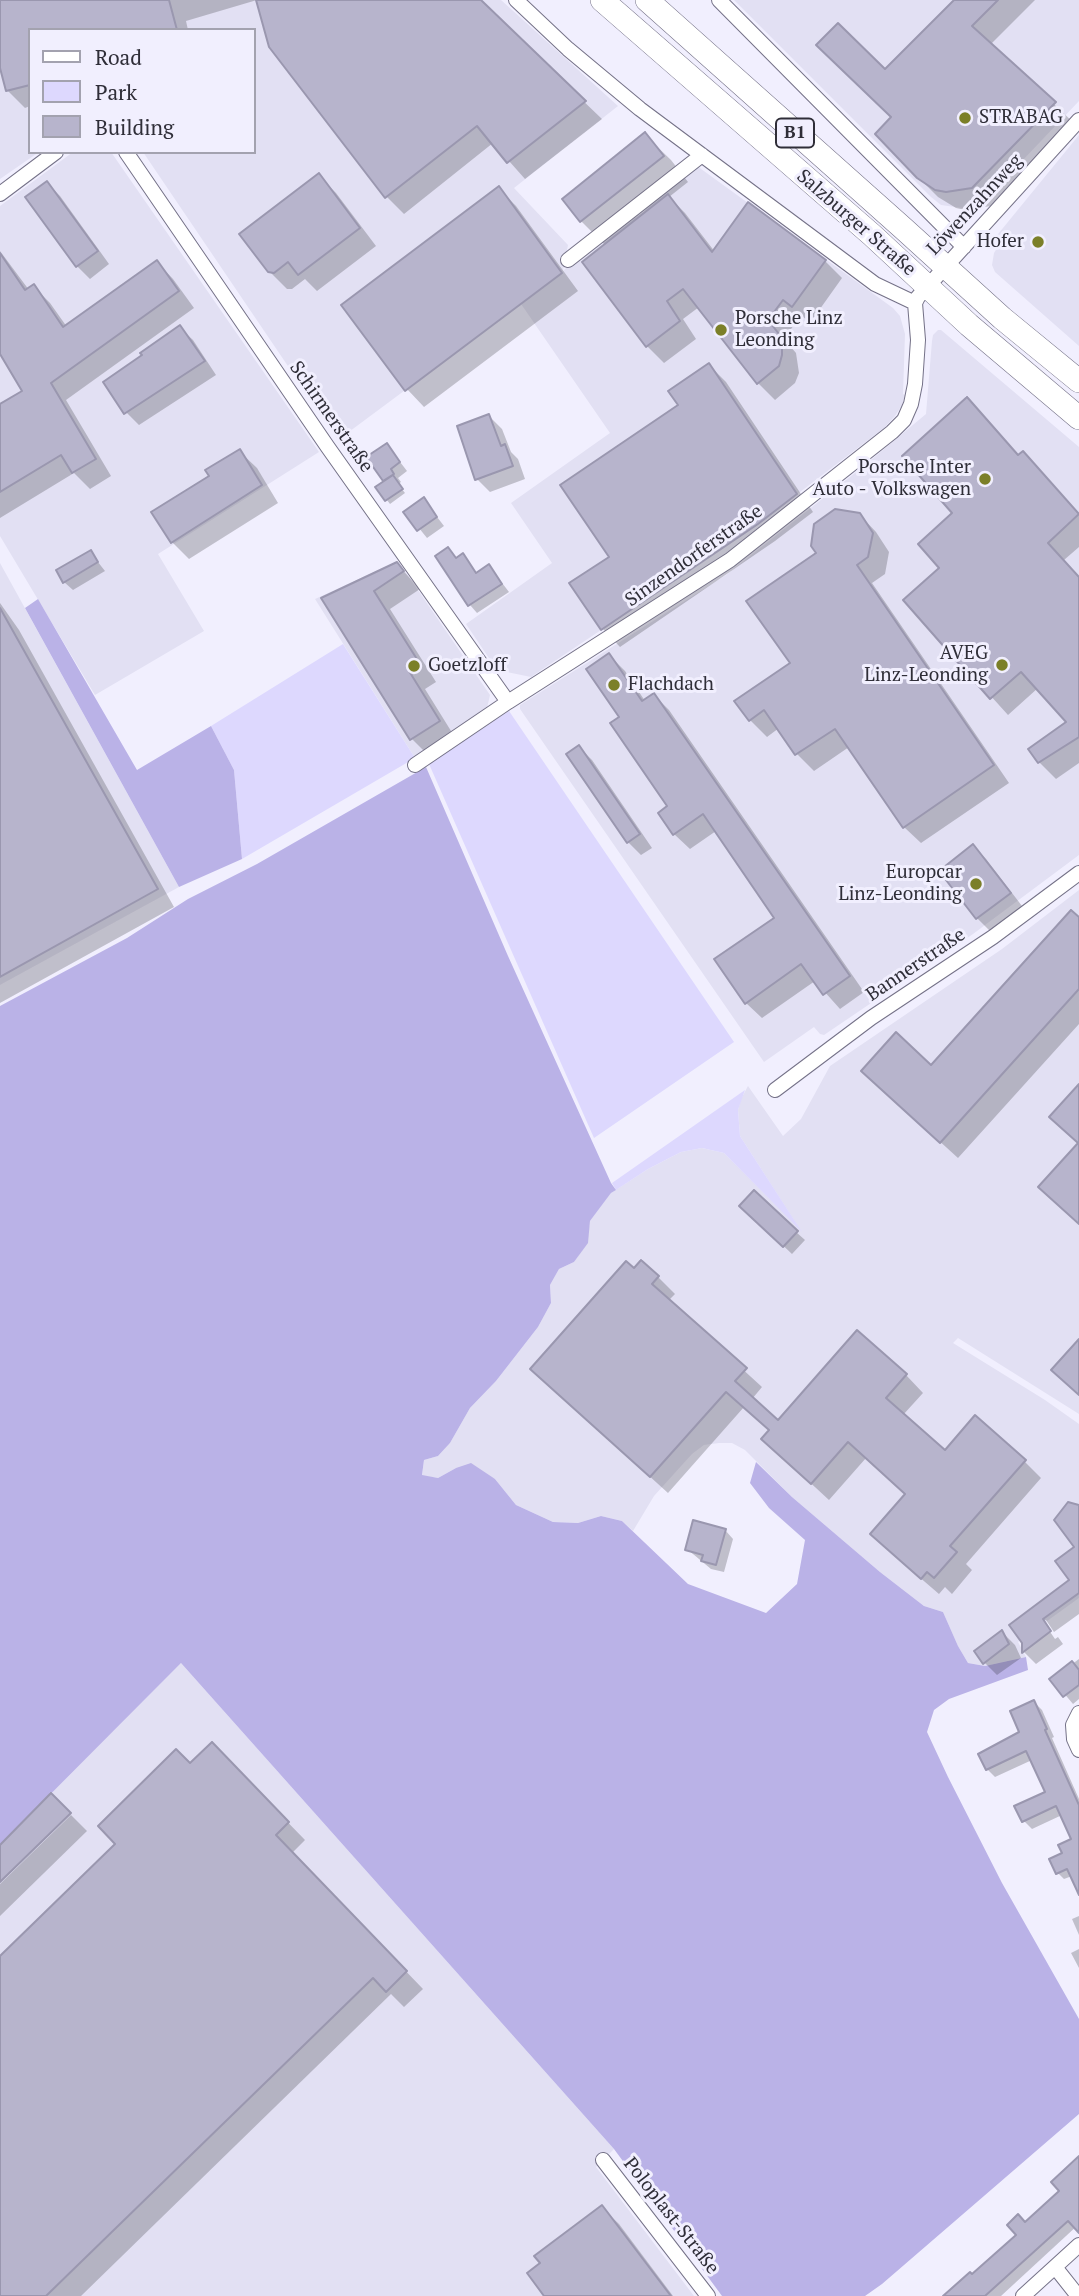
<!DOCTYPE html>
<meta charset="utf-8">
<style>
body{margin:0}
#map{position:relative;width:1079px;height:2296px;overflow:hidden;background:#f1effe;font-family:"PT Serif",serif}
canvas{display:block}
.legend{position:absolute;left:28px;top:28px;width:228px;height:126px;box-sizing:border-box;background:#f1effe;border:2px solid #a3a2af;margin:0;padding:9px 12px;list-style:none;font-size:21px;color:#2f2e38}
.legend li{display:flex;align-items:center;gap:14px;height:35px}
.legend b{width:35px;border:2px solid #a3a2af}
</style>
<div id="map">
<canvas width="1079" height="2296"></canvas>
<ul class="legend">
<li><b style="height:9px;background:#fff"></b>Road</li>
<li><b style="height:19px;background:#ddd8fe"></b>Park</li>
<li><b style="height:19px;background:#b7b4cc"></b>Building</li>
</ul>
</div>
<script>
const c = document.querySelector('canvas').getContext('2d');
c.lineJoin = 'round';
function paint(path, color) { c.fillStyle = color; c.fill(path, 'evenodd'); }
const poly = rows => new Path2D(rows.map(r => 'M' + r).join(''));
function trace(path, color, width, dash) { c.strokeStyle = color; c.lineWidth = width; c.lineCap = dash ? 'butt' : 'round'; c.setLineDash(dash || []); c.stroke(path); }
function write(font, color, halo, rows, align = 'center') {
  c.font = font + ' "PT Serif",serif'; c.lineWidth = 6; c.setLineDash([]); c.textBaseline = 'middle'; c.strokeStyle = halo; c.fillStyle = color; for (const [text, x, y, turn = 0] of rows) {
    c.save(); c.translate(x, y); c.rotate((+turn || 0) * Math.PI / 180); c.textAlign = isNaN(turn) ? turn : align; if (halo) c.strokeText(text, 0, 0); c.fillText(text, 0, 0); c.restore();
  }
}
paint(poly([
 [0,0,501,0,618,106,514,188,568,245,563,271,578,256,645,211,646,206,697,166,893,308,900,316,905,334,903,394,905,395,902,405,895,416,884,428,758,524,601,630,531,677,497,670,466,624,552,563,511,503,610,433,521,304,338,440,143,152,254,152,254,30,30,30,30,152,39,152,0,179],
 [734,0,1079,0,1079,101,986,199,974,205,962,208,941,205,931,197],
 [1079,135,1079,346,995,272,992,265,994,253,999,245,994,239],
 [73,152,111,152,319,452,158,554,204,631,95,695,0,536,0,206],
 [938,330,941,330,1079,447,1079,855,973,934,824,1035,820,1034,814,1027,764,1062,520,709,520,705,726,575,865,465,926,414,932,341,933,335],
 [398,561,490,695,487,708,415,758,315,599],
 [0,563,179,887,0,985],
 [1079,890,1079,1414,958,1338,953,1343,1045,1400,1079,1424,1079,1598,1018,1642,1026,1657,985,1666,968,1663,958,1646,943,1612,924,1606,880,1572,792,1497,745,1450,732,1443,719,1443,704,1445,692,1454,654,1496,633,1531,622,1521,601,1516,578,1523,553,1522,516,1505,495,1479,456,1468,438,1478,422,1476,424,1460,438,1456,450,1443,470,1408,496,1381,538,1327,551,1303,550,1285,559,1269,574,1262,587,1243,590,1221,611,1193,648,1169,681,1152,702,1148,724,1153,799,1228,740,1136,738,1110,741,1099,748,1086,783,1136,801,1119,830,1066,1002,949],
 [181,1663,614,2149,596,2167,694,2296,0,2296,0,1845]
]), '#e2e0f3');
paint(poly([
 [343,644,415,758,242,859,234,770,211,726],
 [509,711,734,1042,594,1138,429,764],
 [745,1090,738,1110,740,1136,802,1232,724,1153,702,1148,681,1152,648,1169,616,1190,612,1183]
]), '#ddd8fe');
paint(poly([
 [38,599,137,770,211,726,234,770,242,859,179,887,25,608],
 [426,767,508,956,611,1183,616,1190,611,1193,590,1221,588,1243,574,1262,559,1269,550,1285,551,1303,538,1327,496,1381,470,1408,450,1443,438,1456,424,1460,422,1475,438,1478,456,1468,471,1463,495,1479,516,1505,553,1522,578,1523,601,1516,622,1521,688,1584,766,1613,797,1584,805,1540,769,1508,750,1483,756,1462,792,1497,880,1572,924,1606,943,1612,958,1646,968,1663,985,1666,1026,1657,1028,1670,949,1699,934,1710,927,1732,948,1777,1002,1883,1079,2019,1079,2114,882,2284,865,2296,722,2296,614,2149,181,1663,0,1845,0,1006,127,938,188,899,257,864]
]), '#bab2e7');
paint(poly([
 [0,0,478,0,602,119,525,179,493,143,404,214,387,197,270,45,257,0,186,21,188,30,30,30,30,106,25,108,8,91,0,64],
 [957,0,1035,0,990,45,1073,122,991,206,965,210,956,208,938,197,918,177,893,117,885,72],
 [645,135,671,160,688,182,669,197,685,213,715,252,825,261,842,278,810,323,801,315,784,339,796,353,799,373,795,383,775,400,758,383,699,307,683,319,696,339,664,363,647,346,584,262,605,245,581,221,564,199],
 [319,176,336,193,376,246,317,291,305,279,292,289,287,289,269,271],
 [47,183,60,196,109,264,90,279,77,266],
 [498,188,516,206,578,291,424,407,407,389],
 [0,251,29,290,34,287,50,303,67,327,157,262,173,279,194,308,66,400,111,476,90,489,74,473,0,518,0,406,25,391,0,350],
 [180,328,193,340,216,375,139,425,126,412,145,356],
 [709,365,726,382,813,512,775,541,620,647,603,629,572,584,611,557,680,406],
 [489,416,502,429,511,452,518,459,525,479,490,492,477,479],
 [984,416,1019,456,1039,470,1079,514,1079,547,1064,560,1079,577,1079,763,1056,779,1039,762,1069,723,1038,688,1008,715,905,601,942,568,955,513],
 [387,445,407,471,398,478,401,482,398,484,405,493,390,504,377,487,386,481,384,480],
 [239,451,257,468,278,503,189,559,172,542,211,477],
 [424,500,444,526,427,538,406,512],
 [859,514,876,532,889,552,885,574,872,583,1009,783,921,843,904,827,849,747,814,771,797,754,779,728,767,737,750,720,792,663,818,553],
 [448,549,457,559,463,555,477,574,489,566,509,592,477,613,470,605,437,557],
 [90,552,105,571,73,590,64,582],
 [397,564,420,589,390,609,436,682,425,689,456,739,429,756,412,739,323,598],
 [0,603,19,630,174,907,0,1003],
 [609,655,625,671,645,701,654,695,669,710,864,992,840,1009,815,981,762,1018,746,1003,777,918,716,831,690,849,674,834,669,807,622,717],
 [579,747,592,760,652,848,641,855,628,842],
 [973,847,986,859,1022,906,990,931,977,918],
 [1079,920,1079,1024,958,1158,880,1087,931,1067],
 [750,1214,796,1232,805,1240,792,1254],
 [634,1271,658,1277,675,1294,668,1301,762,1387,752,1399,778,1422,906,1375,923,1393,903,1415,945,1452,1024,1461,1041,1478,966,1564,972,1570,952,1594,945,1587,939,1594,889,1551,907,1495,866,1458,829,1500,763,1439,771,1431,744,1407,668,1493,550,1386],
 [1079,1507,1079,1614,1054,1632,1046,1620,1042,1620,1055,1639,1058,1637,1063,1644,1036,1664,1024,1652,1024,1642,1072,1580],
 [725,1530,733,1539,724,1572,711,1569,687,1549],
 [1002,1632,1015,1645,1021,1658,997,1675,984,1662],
 [1079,1659,1079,1699,1073,1704,1052,1679],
 [1034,1702,1042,1710,1054,1737,1052,1738,1079,1799,1079,1891,1072,1876,1064,1879,1058,1873,1064,1853,1075,1839,1062,1815,1032,1829,1024,1821,1017,1807,1048,1792,1032,1760,995,1777,987,1769,1022,1732],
 [229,1762,305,1840,292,1853,423,1989,404,2007,391,1994,81,2296,0,2296,0,1959,118,1844,190,1766],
 [71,1815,87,1831,0,1916,0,1884],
 [1079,1916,1079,1935,1072,1919],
 [1079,1949,1079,1968,1071,1953],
 [1079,2158,1079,2224,1001,2296,952,2296,1018,2235,1025,2224,1062,2192],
 [601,2207,619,2224,673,2296,547,2296]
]), '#0003');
const building = poly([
 [0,0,169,0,177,30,30,30,30,85,6,91,0,68,0,0],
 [256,0,481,0,586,101,507,163,477,126,385,198,269,47,256,0],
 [954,0,998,0,972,26,1056,102,972,188,946,192,935,190,917,178,875,134,891,117,816,45,838,23,885,69,954,0],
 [645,132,664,156,580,222,562,199,645,132],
 [319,173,360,228,298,275,288,262,274,273,268,272,239,234,319,173],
 [47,181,98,251,76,267,25,197,47,181],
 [499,186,562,273,405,391,341,305,499,186],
 [668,194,712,252,748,202,826,260,792,307,783,300,768,320,779,334,782,343,782,355,779,366,757,384,683,289,667,301,680,321,646,347,582,262,668,194],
 [0,253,25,290,34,284,63,327,157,260,179,291,51,383,96,459,72,473,61,455,0,492,0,404,22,391,0,354,0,253],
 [180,325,205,361,124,414,103,382,142,355,140,353,180,325],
 [709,363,797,494,758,524,601,630,569,583,609,557,560,485,678,405,668,391,709,363],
 [967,397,1018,455,1023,451,1079,514,1048,543,1079,577,1079,737,1038,763,1028,749,1066,722,1021,672,990,699,903,600,939,568,918,544,952,513,902,456,967,397],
 [489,414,501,446,505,444,513,466,475,480,457,426,489,414],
 [387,443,400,462,391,469,394,474,383,481,366,457,387,443],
 [240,449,262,485,171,543,151,512,209,476,205,470,240,449],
 [393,475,403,489,385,501,375,487,393,475],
 [424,497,437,517,417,531,403,512,424,497],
 [835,509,860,513,873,533,868,557,857,565,994,765,903,828,835,729,795,755,764,710,749,721,734,701,790,663,746,601,816,553,811,546,814,524,835,509],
 [448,547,456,558,463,553,476,573,489,564,502,584,468,606,435,556,448,547],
 [91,550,98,562,63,583,56,570,91,550],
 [397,562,404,571,374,591,420,664,409,671,440,721,410,740,321,598,397,562],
 [0,608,158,889,0,977,0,608],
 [609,653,642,701,654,693,850,976,823,995,801,964,745,1004,714,959,774,918,703,814,673,835,658,813,667,806,610,723,619,717,586,669,609,653],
 [579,745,640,834,627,843,566,754,579,745],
 [973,844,1011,893,976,919,939,871,973,844],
 [1071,910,1079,917,1079,989,940,1143,861,1071,896,1032,931,1065,1071,910],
 [1079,1084,1079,1224,1038,1187,1078,1143,1049,1117,1079,1084],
 [754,1190,798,1231,783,1247,739,1206,754,1190],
 [641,1260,659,1276,652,1284,747,1368,735,1381,778,1420,857,1330,907,1374,886,1398,945,1450,975,1415,1026,1460,950,1546,957,1552,934,1578,927,1572,921,1579,870,1534,905,1494,848,1442,811,1484,761,1439,769,1430,726,1392,650,1477,530,1369,626,1261,634,1268,641,1260],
 [1079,1339,1079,1395,1051,1370,1079,1339],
 [1068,1502,1079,1505,1079,1593,1043,1619,1051,1631,1022,1653,1022,1643,1009,1625,1069,1580,1055,1561,1074,1547,1054,1520,1068,1502],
 [693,1520,726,1529,716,1565,701,1561,703,1555,685,1550,693,1520],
 [1002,1630,1009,1644,983,1664,974,1651,1002,1630],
 [1072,1661,1079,1670,1079,1685,1063,1697,1049,1679,1072,1661],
 [1034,1700,1047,1729,1045,1730,1079,1805,1079,1895,1067,1869,1056,1874,1049,1859,1062,1853,1058,1845,1071,1839,1056,1806,1022,1822,1014,1806,1045,1792,1026,1751,986,1770,978,1754,1019,1732,1010,1711,1034,1700],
 [212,1742,289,1822,276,1835,407,1971,386,1992,373,1978,46,2296,0,2296,0,1956,115,1844,98,1826,176,1749,190,1763,212,1742],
 [51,1793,71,1813,0,1882,0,1845,51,1793],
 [1079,2156,1079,2233,1068,2221,985,2296,943,2296,970,2272,972,2274,1016,2235,1007,2225,1018,2214,1025,2222,1059,2191,1051,2182,1079,2156],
 [602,2205,671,2296,544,2296,527,2273,540,2263,534,2256,602,2205]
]);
paint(building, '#b7b4cc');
trace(building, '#9a97af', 2);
const street = poly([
 [516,0,568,49,640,109,875,284,915,303],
 [719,0,964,247],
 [126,152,327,446,508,702],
 [0,194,56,152],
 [568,260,702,155],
 [415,765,508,702,730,560,892,432,904,420,911,404,915,384,918,340,915,303,918,297,1079,120],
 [775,1090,871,1018,993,937,1079,873],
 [1079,1713,1073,1725,1074,1739,1079,1750],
 [603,2160,708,2296],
 [1055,2267,1078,2296],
 [1023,2296,1079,2245]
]);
const primary = poly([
 [602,0,872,235,969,325,1079,418],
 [647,0,904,229,1002,318,1079,381]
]);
trace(street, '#747187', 16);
trace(primary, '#747187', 24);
trace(street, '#fff', 14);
trace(primary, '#fff', 23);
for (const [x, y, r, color] of [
 [965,118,7,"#7b7f28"],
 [1038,242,7,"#7b7f28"],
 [721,330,7,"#7b7f28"],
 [985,479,7,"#7b7f28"],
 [1002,665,7,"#7b7f28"],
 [414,666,7,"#7b7f28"],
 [614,685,7,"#7b7f28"],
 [976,884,7,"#7b7f28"]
]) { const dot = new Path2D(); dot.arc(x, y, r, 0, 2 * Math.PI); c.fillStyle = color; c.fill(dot); trace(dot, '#f1effe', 2.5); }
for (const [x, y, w] of [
 [795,133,38]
]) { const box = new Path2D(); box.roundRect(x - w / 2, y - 14.5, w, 29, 5); c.fillStyle = '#f1effe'; c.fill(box); trace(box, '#2f2e38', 2); }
write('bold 18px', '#2f2e38', null, [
 ["B1",795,133]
]);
write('19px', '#2f2e38', '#f1effe', [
 ["STRABAG",979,118],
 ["Hofer",1024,242,"right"],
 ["Porsche Linz",735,319],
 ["Leonding",735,341],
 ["Porsche Inter",971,468,"right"],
 ["Auto - Volkswagen",971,490,"right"],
 ["AVEG",988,654,"right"],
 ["Linz-Leonding",988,676,"right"],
 ["Goetzloff",428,666],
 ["Flachdach",628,685],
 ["Europcar",962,873,"right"],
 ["Linz-Leonding",962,895,"right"]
], 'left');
write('19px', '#2f2e38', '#f1effe', [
 ["Löwenzahnweg",975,205,-47],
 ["Salzburger Straße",856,223,41],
 ["Schirmerstraße",331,417,55],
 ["Sinzendorferstraße",694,556,-35],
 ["Bannerstraße",916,965,-34],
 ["Poloplast-Straße",671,2216,52]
]);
</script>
